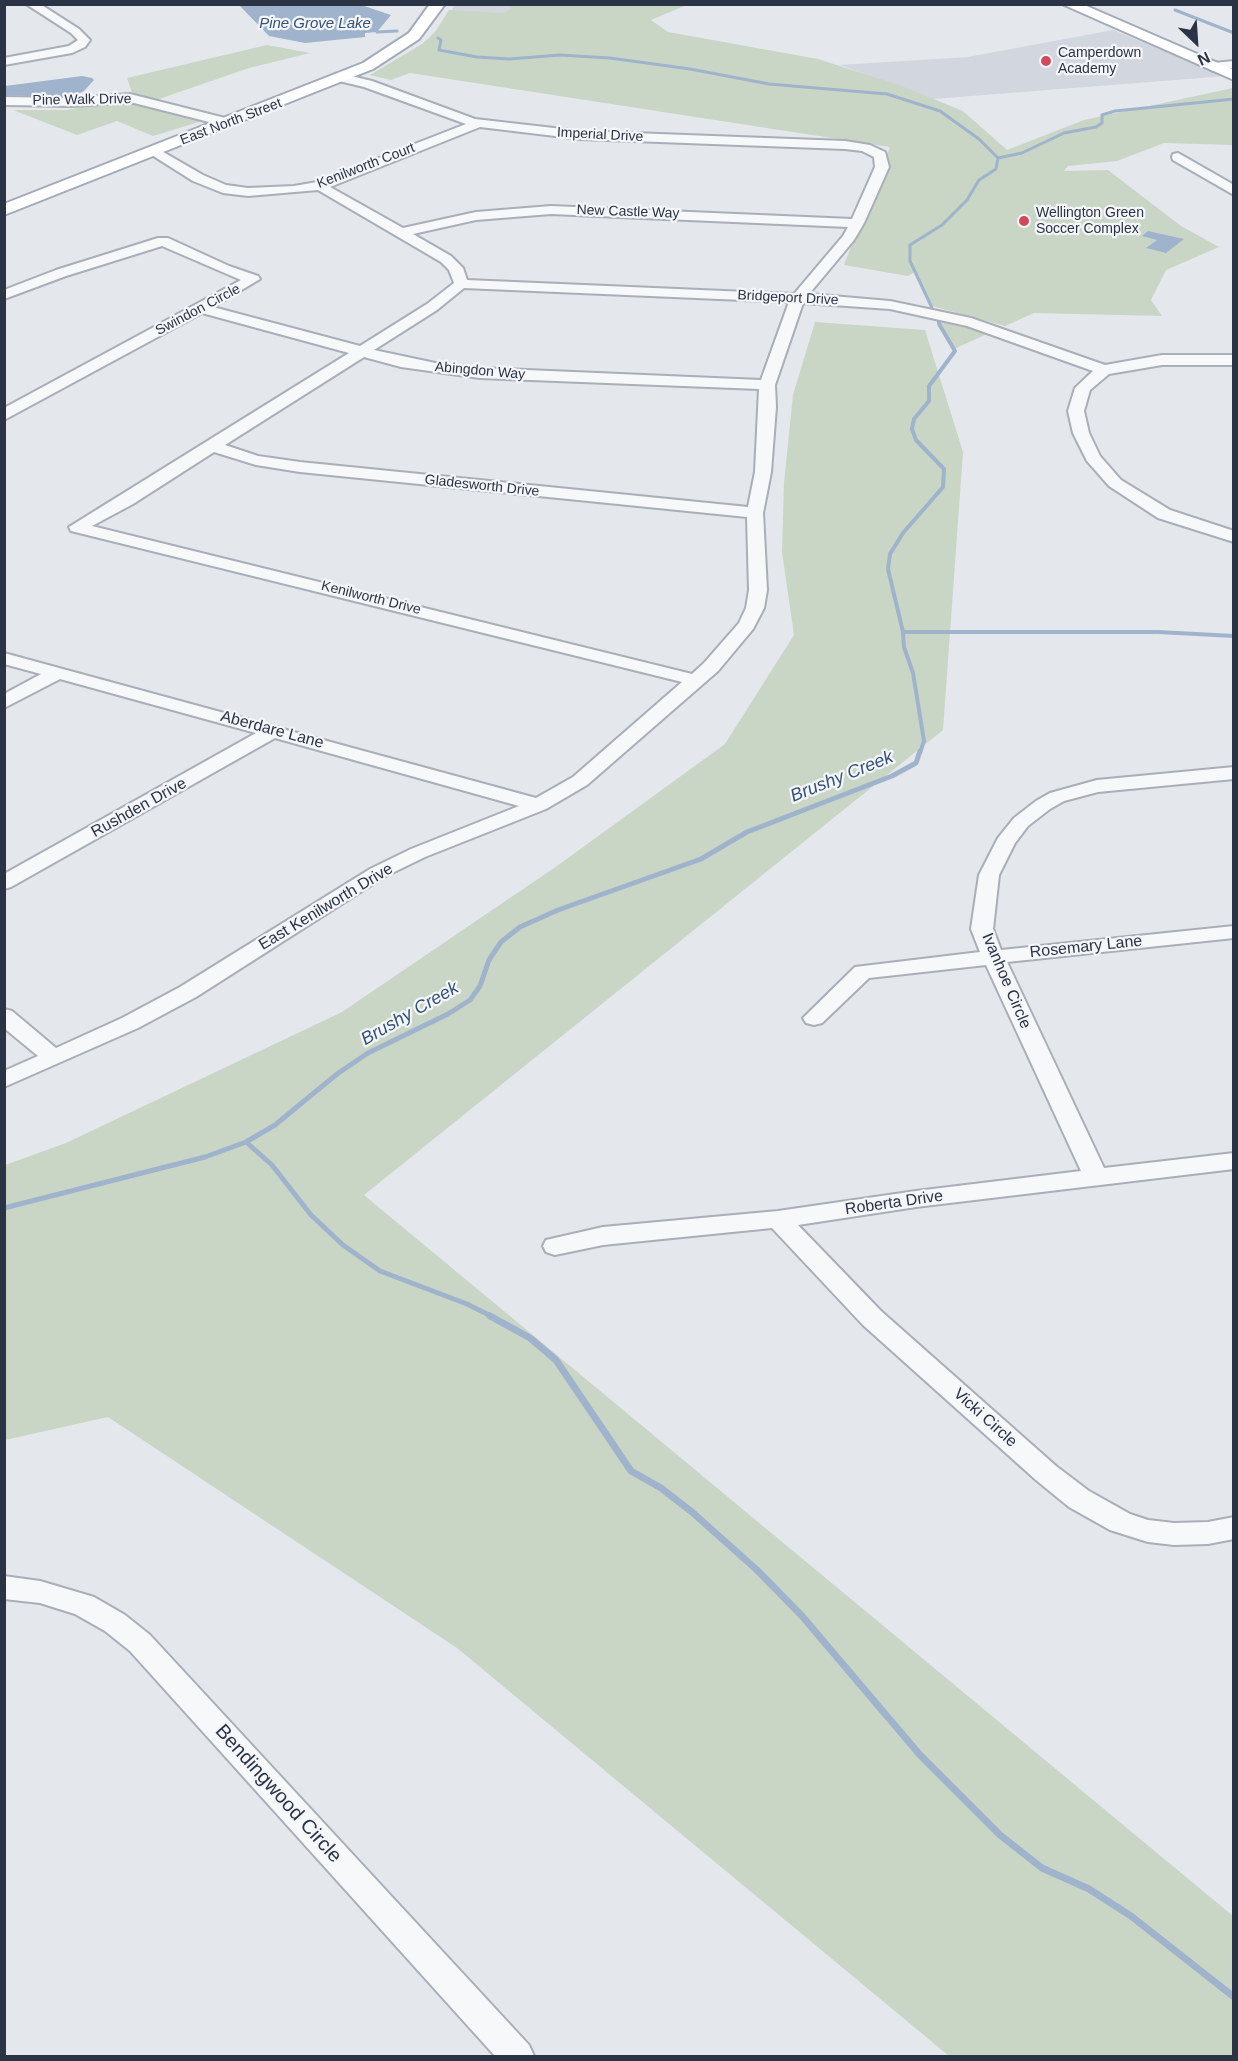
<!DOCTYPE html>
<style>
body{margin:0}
#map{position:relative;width:1238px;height:2061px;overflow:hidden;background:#e4e7ec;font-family:Arial,sans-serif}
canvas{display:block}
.frame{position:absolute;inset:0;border:6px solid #2b3445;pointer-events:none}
.north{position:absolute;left:1166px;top:12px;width:60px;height:60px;-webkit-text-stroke:4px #f4f6f9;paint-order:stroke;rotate:155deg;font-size:16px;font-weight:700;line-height:24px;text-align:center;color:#2b3445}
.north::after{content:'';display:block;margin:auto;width:21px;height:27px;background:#2b3445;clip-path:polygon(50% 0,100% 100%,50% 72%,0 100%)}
</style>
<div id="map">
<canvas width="1238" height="2061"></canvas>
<div class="frame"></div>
<div class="north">N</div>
</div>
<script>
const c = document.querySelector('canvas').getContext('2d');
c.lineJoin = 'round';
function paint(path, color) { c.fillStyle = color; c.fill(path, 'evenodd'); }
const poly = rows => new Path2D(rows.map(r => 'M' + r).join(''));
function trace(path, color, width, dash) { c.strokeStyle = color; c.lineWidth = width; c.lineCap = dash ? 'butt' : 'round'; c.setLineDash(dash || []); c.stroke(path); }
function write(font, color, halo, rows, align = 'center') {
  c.font = font + ' Arial,sans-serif'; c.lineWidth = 4.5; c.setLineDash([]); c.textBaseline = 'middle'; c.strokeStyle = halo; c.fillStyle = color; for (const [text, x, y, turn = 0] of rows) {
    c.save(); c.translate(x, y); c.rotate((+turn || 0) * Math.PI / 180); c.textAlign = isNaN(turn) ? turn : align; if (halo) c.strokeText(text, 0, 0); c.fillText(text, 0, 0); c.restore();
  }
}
paint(poly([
 [455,5,514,5,506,13,451,11],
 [1113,30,1226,76,933,99,840,65,968,57]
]), '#d2d6de');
paint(poly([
 [514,4,681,4,684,6,651,20,668,32,818,59,899,85,963,111,1007,150,1084,120,1233,88,1233,145,1164,143,1117,161,1068,166,1064,171,1108,170,1181,226,1219,247,1166,270,1151,300,1162,316,1034,313,1005,326,932,306,915,272,908,276,844,265,890,147,410,73,391,80,370,75,422,44,435,32,449,10,505,13],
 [267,45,310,53,249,68,156,100,134,102,202,121,153,136,117,121,77,135,13,110,68,110,90,105,131,103,133,95,127,78],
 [937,319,967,327,987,334,954,349],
 [815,322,925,330,963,452,943,730,364,1195,1233,1916,1233,2056,949,2056,457,1648,108,1417,5,1440,5,1165,66,1143,342,1012,557,866,725,744,794,635,782,552,784,483,793,395]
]), '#c9d6c5');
paint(poly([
 [239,5,361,5,391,15,377,32,365,33,365,37,305,43,269,36],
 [82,76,92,78,94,80,84,91,76,95,63,97,5,95,5,86],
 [1148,231,1184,239,1166,253,1146,248,1157,240,1142,236]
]), '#9fb4cc');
trace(poly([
 [1175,10,1234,33],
 [377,32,397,31],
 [438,38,441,40,439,50,477,57,509,59,560,55,610,58,690,69,769,84,887,94,940,111,979,139,998,158],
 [998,158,1022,153,1064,133,1096,127,1102,123,1102,115,1115,111,1234,99],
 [940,325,910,261,910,245,942,225,967,200,979,180,996,169,998,158]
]), '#9fb4cc', 3);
trace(poly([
 [903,632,1158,632,1234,636],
 [920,753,924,741,913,673,904,647,903,632,888,569,890,554,903,533,943,487,944,469,916,440,912,429,914,419,929,401,929,386,955,351,939,324]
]), '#9fb4cc', 4);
trace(poly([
 [246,1142,272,1165,311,1215,343,1245,380,1271,467,1304,493,1317],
 [4,1208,205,1157,246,1142,275,1125,337,1074,368,1053,448,1014,470,1000,480,986,489,960,501,942,520,927,558,910,701,859,747,832,892,776,916,763,920,751]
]), '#9fb4cc', 5);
trace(poly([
 [490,1316,530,1338,556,1360,631,1471,661,1488,692,1512,757,1570,802,1616,920,1755,1000,1835,1042,1868,1089,1889,1131,1916,1234,1997]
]), '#9fb4cc', 7);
const minor = poly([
 [26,4,40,4,79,29,90,40,85,47,72,53,4,65,4,58,69,46,78,40,71,33,26,4],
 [1234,61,1234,68,1213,71,1207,67,1213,63,1234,61],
 [343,74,372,81,475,119,580,131,845,141,870,145,885,152,889,167,864,223,854,240,809,294,890,301,971,318,1105,365,1162,355,1234,355,1234,365,1162,365,1109,374,1090,390,1084,411,1089,433,1100,456,1121,480,1170,510,1234,531,1234,542,1158,518,1109,486,1087,461,1073,433,1068,411,1075,388,1093,371,967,326,890,309,803,303,775,385,776,407,771,472,763,513,767,590,764,608,753,629,718,671,587,785,546,809,425,857,384,877,196,997,138,1028,4,1087,4,1071,38,1056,4,1028,4,1009,12,1011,56,1048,122,1018,180,987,370,869,411,849,519,806,275,738,11,887,4,889,4,874,256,733,60,679,4,708,4,694,41,674,4,664,4,653,536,798,573,777,682,682,71,531,69,527,349,353,202,313,4,420,4,408,241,280,162,246,66,276,4,299,4,290,56,270,158,238,168,238,229,266,258,276,260,279,213,307,360,346,427,304,454,283,449,270,441,262,318,190,248,196,223,193,193,181,147,152,148,149,158,149,203,175,226,185,248,188,294,186,317,182,466,124,364,87,339,81,339,75,343,74],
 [480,127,580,139,845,149,862,151,874,157,875,167,852,219,551,206,476,212,403,228,330,187,480,127],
 [551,214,848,227,843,236,794,294,467,280,463,268,451,256,413,234,476,220,551,214],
 [464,288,789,302,761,380,480,368,440,364,374,350,437,310,464,288],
 [364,357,401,367,480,378,759,389,755,472,748,507,300,462,258,456,225,445,364,357],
 [214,452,256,465,300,472,747,517,749,590,746,608,739,623,704,663,692,674,92,526,133,504,214,452],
 [130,94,233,120,235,123,229,127,130,102,72,106,4,105,4,97,72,98,130,94],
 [1178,153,1234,185,1234,195,1173,160,1172,157,1173,154,1178,153],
 [1234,767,1234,779,1098,792,1064,801,1050,809,1028,826,1015,843,999,875,993,929,1001,950,1234,926,1234,938,1007,962,1104,1168,1234,1153,1234,1169,916,1207,798,1225,881,1311,1056,1466,1089,1491,1130,1514,1148,1520,1174,1523,1208,1522,1234,1517,1234,1539,1208,1544,1174,1545,1148,1542,1110,1530,1069,1507,1036,1480,863,1325,772,1228,603,1245,555,1255,546,1252,543,1246,546,1240,603,1227,778,1211,916,1191,1081,1171,986,965,869,978,822,1023,814,1025,806,1023,803,1018,855,967,980,952,971,929,979,875,998,838,1014,818,1036,801,1050,793,1097,780,1234,767],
 [4,1576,40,1581,94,1597,125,1615,150,1635,529,2045,534,2056,495,2056,130,1651,105,1631,75,1614,40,1603,4,1599,4,1576]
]);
const major = poly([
 [430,4,445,4,419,39,373,69,4,215,4,204,363,63,409,33,430,4],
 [1062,4,1082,4,1234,70,1234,80,1062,4]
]);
trace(minor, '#a9aeb7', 4);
trace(major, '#a3abb8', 4);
paint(minor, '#f7f8fa');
paint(major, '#fff');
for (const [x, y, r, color] of [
 [1046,61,6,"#d1495b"],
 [1024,221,6,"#d1495b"]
]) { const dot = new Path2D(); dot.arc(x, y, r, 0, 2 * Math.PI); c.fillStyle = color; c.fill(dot); trace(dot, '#f4f6f9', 2); }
write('14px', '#2b3445', '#f4f6f9', [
 ["Camperdown",1058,53],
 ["Academy",1058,69],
 ["Wellington Green",1036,213],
 ["Soccer Complex",1036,229]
], 'left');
write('14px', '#2b3445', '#f4f6f9', [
 ["Pine Walk Drive",82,100,-1],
 ["East North Street",231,122,-21],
 ["Imperial Drive",600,135,3],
 ["Kenilworth Court",366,166,-21],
 ["New Castle Way",628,212,2],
 ["Bridgeport Drive",788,298,3],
 ["Swindon Circle",198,310,-28],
 ["Abingdon Way",480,371,5],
 ["Gladesworth Drive",482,486,6],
 ["Kenilworth Drive",371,598,14]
]);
write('italic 15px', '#34527a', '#f4f6f9', [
 ["Pine Grove Lake",315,24]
]);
write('16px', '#2b3445', '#f4f6f9', [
 ["Aberdare Lane",272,730,15],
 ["Rushden Drive",139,808,-29],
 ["East Kenilworth Drive",326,907,-31],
 ["Rosemary Lane",1086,947,-6],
 ["Ivanhoe Circle",1006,981,67],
 ["Roberta Drive",894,1203,-8],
 ["Vicki Circle",985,1418,42]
]);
write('italic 18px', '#34527a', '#f4f6f9', [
 ["Brushy Creek",842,777,-22],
 ["Brushy Creek",410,1014,-30]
]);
write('20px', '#2b3445', '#f4f6f9', [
 ["Bendingwood Circle",278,1794,48]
]);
</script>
